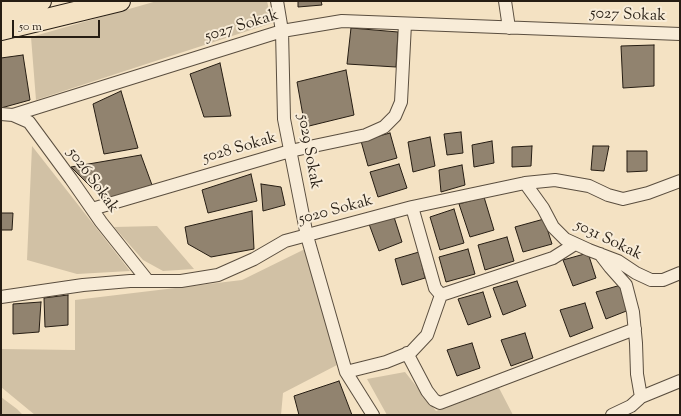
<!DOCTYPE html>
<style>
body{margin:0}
#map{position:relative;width:681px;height:416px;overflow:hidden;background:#f4e2c3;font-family:"Sorts Mill Goudy",serif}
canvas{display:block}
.frame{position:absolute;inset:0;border:2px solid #261d13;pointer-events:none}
.scale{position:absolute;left:12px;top:20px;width:88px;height:18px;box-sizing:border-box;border:2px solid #261d13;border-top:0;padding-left:5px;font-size:12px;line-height:14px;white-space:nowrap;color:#261d13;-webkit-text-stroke:3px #f8ecd8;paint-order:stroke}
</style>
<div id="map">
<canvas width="681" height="416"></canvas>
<div class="frame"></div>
<div class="scale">50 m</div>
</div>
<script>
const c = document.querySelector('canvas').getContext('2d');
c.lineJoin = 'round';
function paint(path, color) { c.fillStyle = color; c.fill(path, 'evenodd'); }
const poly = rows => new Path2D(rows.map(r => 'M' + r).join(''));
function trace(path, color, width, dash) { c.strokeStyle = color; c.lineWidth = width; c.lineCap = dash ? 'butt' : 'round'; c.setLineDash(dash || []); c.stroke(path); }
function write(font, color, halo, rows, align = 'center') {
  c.font = font + ' "Sorts Mill Goudy",serif'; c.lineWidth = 4; c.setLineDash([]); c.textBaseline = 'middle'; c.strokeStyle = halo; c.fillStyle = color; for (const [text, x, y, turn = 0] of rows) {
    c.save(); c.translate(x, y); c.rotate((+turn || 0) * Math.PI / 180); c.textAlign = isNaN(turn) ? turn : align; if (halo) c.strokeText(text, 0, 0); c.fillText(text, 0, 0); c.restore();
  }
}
paint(poly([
 [157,1,267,1,272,23,36,100,31,37],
 [32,146,130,271,77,274,27,260],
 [157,226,194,269,163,271,143,260,114,227],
 [305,249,337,365,283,393,281,415,35,415,1,387,1,349,75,350,75,300,242,280],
 [405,372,436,411,499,388,513,415,387,415,367,379],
 [1,397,17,409,23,415,1,415]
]), '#d1c1a5');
const building = poly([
 [298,1,321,1,322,5,298,7,298,1],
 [351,28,398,32,396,67,347,64,351,28],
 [654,45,654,86,623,88,621,46,654,45],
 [23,55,30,100,1,108,1,58,23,55],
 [220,63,231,116,204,117,190,74,220,63],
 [346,70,354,115,305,127,297,82,346,70],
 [121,91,138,148,104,154,93,104,121,91],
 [461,132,463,153,447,155,444,134,461,132],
 [390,133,397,158,368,166,361,141,390,133],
 [430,137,435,166,413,172,408,142,430,137],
 [492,141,494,163,474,167,472,145,492,141],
 [532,146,531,166,512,167,512,147,532,146],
 [593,146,609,146,604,171,591,170,593,146],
 [627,151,647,151,647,171,627,172,627,151],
 [141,155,152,185,104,200,71,167,141,155],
 [399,164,407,188,378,197,370,172,399,164],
 [462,165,465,185,441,192,439,170,462,165],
 [251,174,257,201,208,213,202,190,251,174],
 [261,184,281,187,285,205,263,211,261,184],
 [484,197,494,230,470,237,459,204,484,197],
 [454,209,464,243,440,250,430,217,454,209],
 [252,211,254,249,211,257,188,244,185,227,252,211],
 [1,213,13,213,12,230,1,230,1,213],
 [394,217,402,242,379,251,369,224,394,217],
 [544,219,552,244,523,252,515,227,544,219],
 [507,237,514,261,485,270,478,245,507,237],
 [468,249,475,274,446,282,439,257,468,249],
 [419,252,425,278,402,285,395,259,419,252],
 [588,253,596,278,573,286,563,260,588,253],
 [517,281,526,306,503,315,493,288,517,281],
 [621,285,629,310,606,319,596,292,621,285],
 [483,292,491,317,468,325,458,299,483,292],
 [68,295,68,325,45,327,44,298,68,295],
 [41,302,39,332,13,334,13,304,41,302],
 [585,303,593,328,570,337,560,310,585,303],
 [525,333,533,358,511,366,501,340,525,333],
 [472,343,480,368,457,376,447,350,472,343],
 [339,381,352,415,299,415,294,396,339,381]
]);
paint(building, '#91836f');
trace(building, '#261d13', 1);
const minor = poly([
 [277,1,282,31,284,119,307,236,346,372,373,415],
 [505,1,509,28],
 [1,114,13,115,29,122,71,179,101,222,148,281],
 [13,115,282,31,342,21,680,34],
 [525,183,543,208,553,227,565,239,589,250,618,261,636,273,651,280,663,280,680,273],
 [412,207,435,288,441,295],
 [92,209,290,151,366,135,384,127,395,116,401,102,405,24],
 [600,254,610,267,626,285,633,312,636,343,637,374,641,397],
 [1,297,83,285,130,281,181,281,218,275,254,259,285,241,412,207,525,183,555,180,589,186,608,195,623,199,648,193,680,181],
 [407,353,427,391,434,400,440,403,635,329],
 [346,372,386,362,411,352,427,335,441,295,553,258,575,244],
 [612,415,631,406,641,397,680,381]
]);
const trunk = poly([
 [1,10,41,1],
 [1,30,120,1]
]);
trace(minor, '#5a4e3f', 14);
trace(trunk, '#261d13', 22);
trace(minor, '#f8ecd8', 12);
trace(trunk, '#f4e2c3', 20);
write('16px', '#261d13', '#f8ecd8', [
 ["5027 Sokak",628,16,2],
 ["5027 Sokak",242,27,-17],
 ["5028 Sokak",240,149,-16],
 ["5029 Sokak",308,152,80],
 ["5026 Sokak",92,181,54],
 ["5020 Sokak",336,211,-15],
 ["5031 Sokak",608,241,26]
]);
</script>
